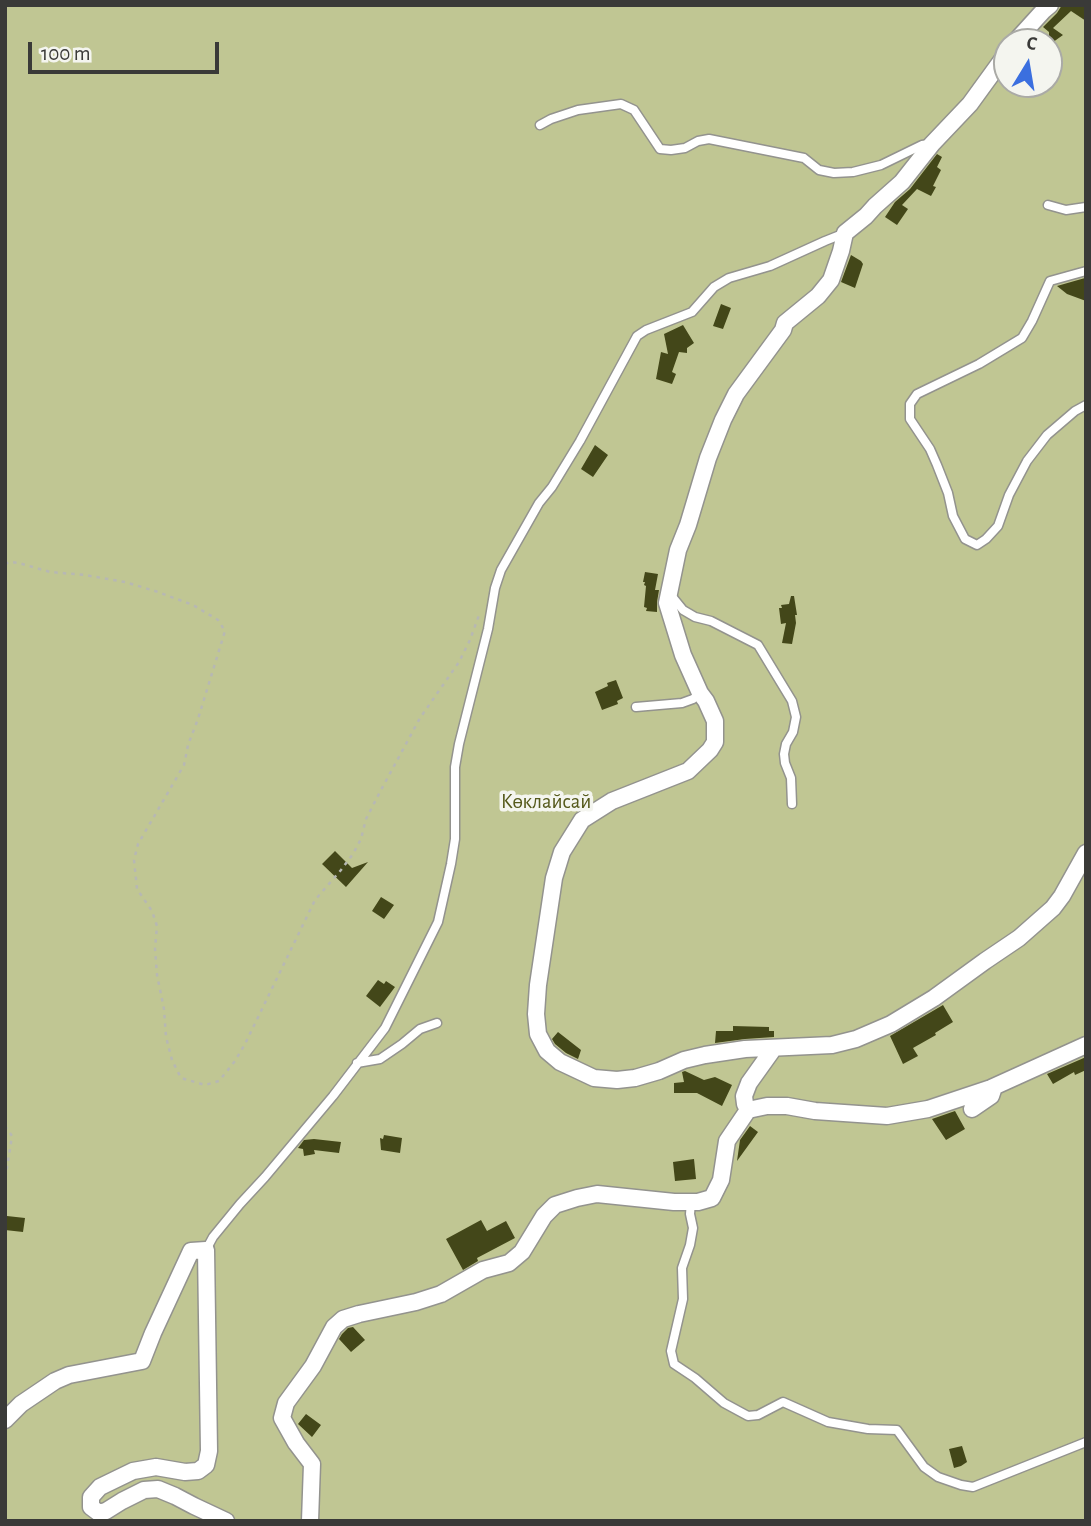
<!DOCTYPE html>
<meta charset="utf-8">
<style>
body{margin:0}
#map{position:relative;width:1091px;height:1526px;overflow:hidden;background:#f4f5ef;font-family:"Alegreya Sans",sans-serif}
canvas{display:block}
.frame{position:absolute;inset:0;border:7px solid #3a3a38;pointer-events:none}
.north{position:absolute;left:993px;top:28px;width:70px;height:70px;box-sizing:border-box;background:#f4f5ef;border:2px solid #aaaaa6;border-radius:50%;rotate:11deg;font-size:19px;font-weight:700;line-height:28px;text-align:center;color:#3a3a38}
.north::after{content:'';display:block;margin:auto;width:24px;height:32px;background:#3b6fdf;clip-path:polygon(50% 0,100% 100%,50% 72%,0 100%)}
.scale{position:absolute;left:28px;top:42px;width:191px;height:32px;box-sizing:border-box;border:4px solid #3a3a38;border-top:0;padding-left:9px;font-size:21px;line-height:24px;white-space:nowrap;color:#3a3a38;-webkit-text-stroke:5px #f4f5ef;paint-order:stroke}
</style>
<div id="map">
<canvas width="1091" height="1526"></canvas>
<div class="frame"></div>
<div class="north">С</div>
<div class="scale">100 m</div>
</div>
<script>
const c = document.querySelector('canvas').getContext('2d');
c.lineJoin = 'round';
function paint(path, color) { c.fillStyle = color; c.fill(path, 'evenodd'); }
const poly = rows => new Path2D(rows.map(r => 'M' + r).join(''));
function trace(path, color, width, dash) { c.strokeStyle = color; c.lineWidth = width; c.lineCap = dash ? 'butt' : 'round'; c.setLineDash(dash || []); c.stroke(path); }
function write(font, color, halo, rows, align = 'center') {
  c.font = font + ' "Alegreya Sans",sans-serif'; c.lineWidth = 7; c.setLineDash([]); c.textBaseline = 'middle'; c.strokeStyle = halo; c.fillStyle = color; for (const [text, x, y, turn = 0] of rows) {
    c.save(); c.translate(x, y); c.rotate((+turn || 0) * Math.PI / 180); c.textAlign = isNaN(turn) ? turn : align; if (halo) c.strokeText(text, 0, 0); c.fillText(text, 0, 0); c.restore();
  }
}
paint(poly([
 [5,5,1086,5,1086,1521,5,1521],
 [1007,42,1049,42,1049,84,1007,84]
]), '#c0c693');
paint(poly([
 [1062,5,1086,5,1086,21,1071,11,1053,28,1063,35,1049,45,1049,32,1043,27,1057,13],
 [937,154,942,157,937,167,941,170,933,186,936,187,931,196,917,189,902,205,908,209,897,225,885,217,895,202,910,189],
 [851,255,861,261,863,264,855,288,841,282],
 [1085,278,1086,301,1067,294,1057,286],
 [721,304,731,308,723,329,713,326],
 [683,325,694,343,687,348,687,353,679,352,672,372,676,374,672,384,656,379,661,352,668,354,664,334],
 [595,445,608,455,593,477,581,469],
 [645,572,658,574,655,590,659,590,657,602,657,612,646,611,647,608,644,607,646,586,644,585,645,582,643,582],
 [791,596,794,596,797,615,795,615,796,623,792,644,782,643,786,623,781,624,779,608,782,608,781,605,789,604],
 [616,680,623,698,617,701,618,704,602,710,595,692,608,686,607,683],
 [335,851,352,868,368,862,346,887,322,864],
 [381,897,394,905,384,919,372,911],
 [378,980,384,984,386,981,395,987,380,1007,366,996],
 [943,1005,953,1022,935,1033,936,1035,913,1048,918,1056,903,1064,890,1036],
 [733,1026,769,1027,769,1031,774,1031,774,1037,745,1039,715,1043,716,1031,733,1031],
 [558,1032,581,1050,578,1059,566,1053,555,1044,552,1039],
 [1086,1057,1086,1070,1075,1075,1074,1072,1053,1084,1047,1074],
 [685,1071,704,1080,715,1077,732,1085,722,1106,697,1093,674,1093,674,1083,684,1082,682,1072],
 [955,1111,965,1129,946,1140,932,1119],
 [750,1126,758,1132,737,1161,740,1140],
 [384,1135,402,1138,400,1153,381,1150,380,1138,383,1139],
 [314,1139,341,1142,339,1153,314,1150,315,1154,304,1156,303,1149,298,1148,304,1140],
 [694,1159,696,1179,675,1181,673,1162],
 [7,1216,25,1218,23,1232,5,1230],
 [481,1220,487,1231,506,1221,515,1238,477,1258,478,1261,463,1270,446,1239],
 [353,1327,365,1340,351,1352,339,1339,342,1334,348,1328],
 [306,1414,321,1425,312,1437,298,1424],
 [962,1446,967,1462,961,1466,954,1468,949,1449]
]), '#434719');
const lane = poly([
 [540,125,551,119,578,110,621,104,634,110,660,149,671,150,685,148,698,141,709,139,804,158,819,170,834,173,853,172,881,165,922,145,929,144],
 [1048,205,1066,210,1086,207],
 [1086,271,1050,281,1032,321,1022,338,979,364,917,394,910,404,910,419,930,449,937,465,948,493,953,516,965,539,977,545,986,539,998,526,1009,495,1027,461,1047,435,1075,411,1086,405],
 [670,594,683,610,695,617,711,621,758,645,792,701,796,717,793,732,786,744,784,754,785,763,791,778,792,804],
 [636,707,682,703,693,699,700,693],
 [357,1063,380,1059,402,1044,420,1029,437,1023],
 [691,1202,690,1214,693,1228,690,1245,682,1268,683,1299,671,1351,674,1364,695,1378,724,1403,748,1416,758,1415,783,1402,828,1422,868,1429,897,1430,924,1467,938,1477,961,1485,973,1487,1086,1442],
 [206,1250,213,1237,240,1204,265,1177,333,1096,385,1028,438,922,451,864,455,839,455,767,459,744,488,629,495,588,501,570,539,503,552,487,580,441,637,336,646,330,692,312,714,287,729,278,770,266,825,241,845,233]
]);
const street = poly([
 [1015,42,1044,10,1050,5],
 [1007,53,970,104,932,144,902,182,875,206,866,216,845,233,841,251,831,280,818,296,785,323,783,330,736,394,723,420,708,458,688,525,678,550,667,603,683,655,700,693,706,701,715,721,715,742,710,750,688,771,612,801,582,820,562,852,554,878,538,985,536,1014,538,1034,547,1051,560,1062,594,1078,617,1080,635,1078,659,1071,684,1060,705,1055,745,1049,832,1045,856,1039,891,1024,934,998,985,961,1019,938,1053,908,1062,896,1086,853],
 [972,1109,991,1096,994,1087],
 [748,1110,745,1104,744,1096,749,1083,774,1048],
 [5,1420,21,1404,55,1381,69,1375,142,1361,153,1333,191,1251,206,1250,209,1451,206,1465,198,1471,185,1472,156,1467,133,1471,100,1487,91,1497,91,1507,99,1513,106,1511,122,1501,144,1490,158,1489,175,1496,194,1506,226,1521],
 [310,1521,312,1464,296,1443,282,1418,286,1403,313,1366,334,1327,343,1319,359,1314,416,1302,441,1294,483,1270,509,1263,522,1252,544,1216,555,1205,577,1198,597,1194,674,1202,698,1202,712,1198,721,1180,727,1141,748,1110,767,1106,787,1106,815,1111,887,1116,928,1109,991,1088,1086,1045]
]);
trace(lane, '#93938e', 11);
trace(street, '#93938e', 19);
trace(poly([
 [5,564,10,562,19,563,50,572,85,575,125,582,155,591,193,605,218,620,225,631,198,719,188,745,184,765,138,844,134,860,137,889,152,911,157,926,155,949,157,975,164,1009,166,1037,172,1060,181,1078,205,1085,219,1081,235,1061,245,1044,315,900,341,870,353,854,361,839,366,819,381,790,420,718,459,662,470,640,479,615],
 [5,1126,12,1136,5,1180]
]), '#b7b8b3', 2.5, [3.5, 5]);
trace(lane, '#fff', 8);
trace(street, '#fff', 16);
write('21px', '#55591b', '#f4f5ef', [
 ["Көклайсай",546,802]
]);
</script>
